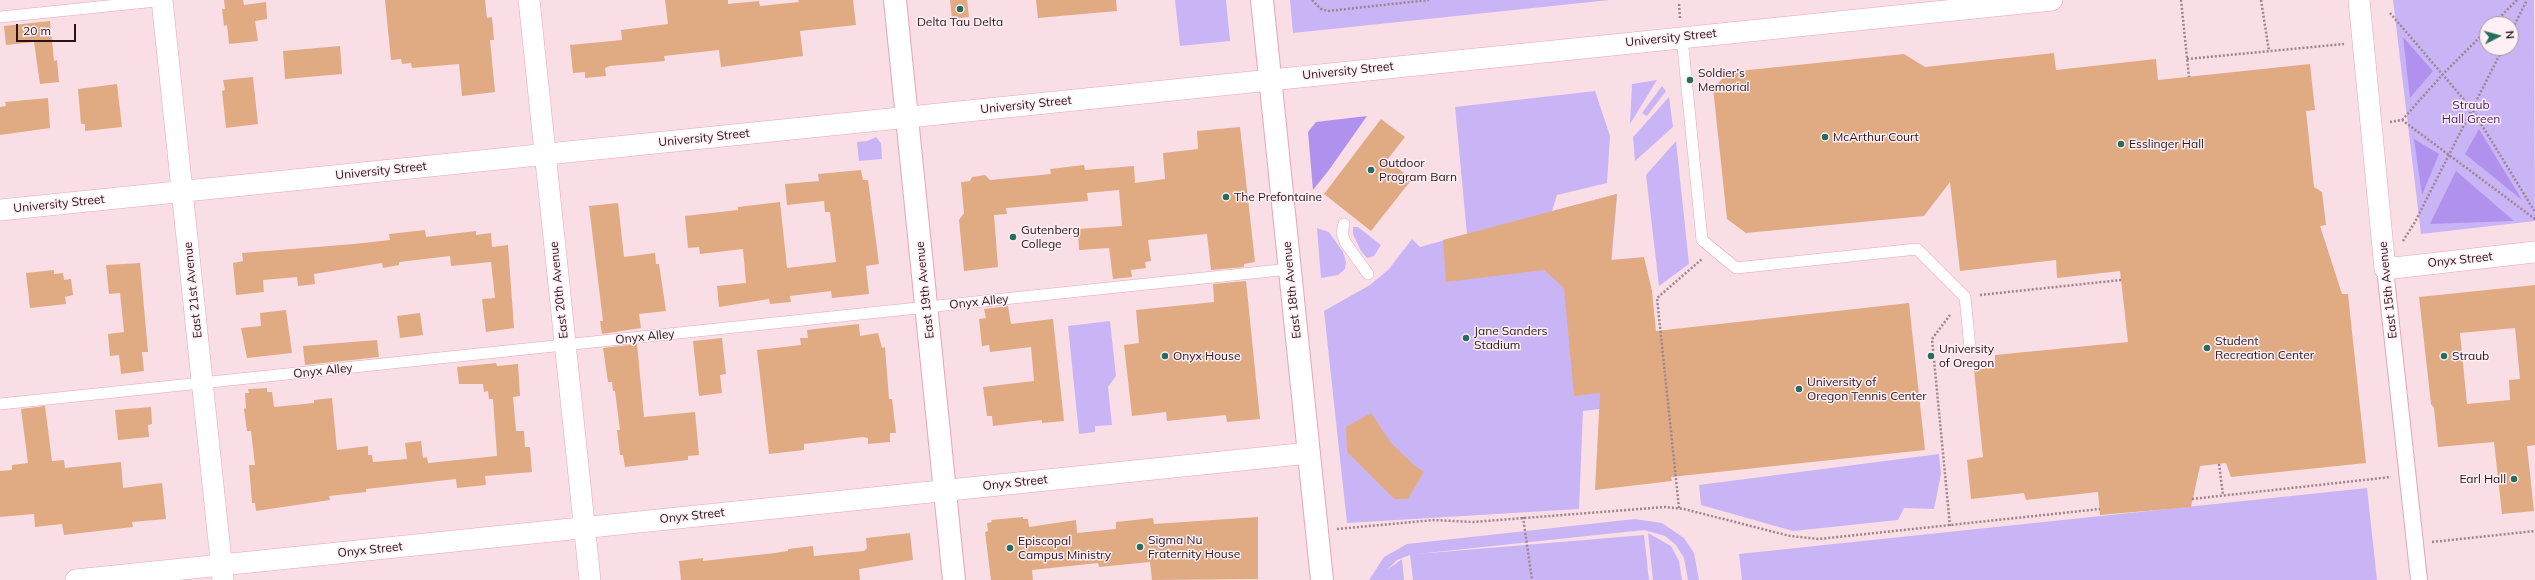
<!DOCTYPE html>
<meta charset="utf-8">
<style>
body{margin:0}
#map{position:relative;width:2535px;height:580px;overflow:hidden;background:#fadee6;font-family:Mulish,sans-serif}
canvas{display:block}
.north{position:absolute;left:2479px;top:16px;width:40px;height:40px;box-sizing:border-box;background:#fef0f4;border:1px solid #a9979d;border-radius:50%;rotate:84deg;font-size:11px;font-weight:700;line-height:16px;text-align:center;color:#2a121a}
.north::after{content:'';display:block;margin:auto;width:14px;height:18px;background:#286c5f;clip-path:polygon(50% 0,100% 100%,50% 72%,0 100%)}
.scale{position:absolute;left:16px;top:24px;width:60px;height:18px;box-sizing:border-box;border:2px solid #2a121a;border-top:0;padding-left:5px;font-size:12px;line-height:14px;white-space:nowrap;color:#2a121a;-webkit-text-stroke:3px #fef0f4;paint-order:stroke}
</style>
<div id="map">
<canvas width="2535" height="580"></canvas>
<div class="north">N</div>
<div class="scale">20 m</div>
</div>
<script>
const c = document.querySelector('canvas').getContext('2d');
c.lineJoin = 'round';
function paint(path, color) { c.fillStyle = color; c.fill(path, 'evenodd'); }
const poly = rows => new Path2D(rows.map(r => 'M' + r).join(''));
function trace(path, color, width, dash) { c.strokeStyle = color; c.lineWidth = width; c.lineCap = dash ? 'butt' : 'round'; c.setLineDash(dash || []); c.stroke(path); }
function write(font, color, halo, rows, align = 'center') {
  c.font = font + ' Mulish,sans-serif'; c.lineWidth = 3; c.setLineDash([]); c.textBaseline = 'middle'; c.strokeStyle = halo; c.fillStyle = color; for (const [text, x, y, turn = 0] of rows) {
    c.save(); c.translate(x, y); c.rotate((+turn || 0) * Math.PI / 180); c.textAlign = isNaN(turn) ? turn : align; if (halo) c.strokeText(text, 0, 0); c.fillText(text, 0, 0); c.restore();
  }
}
paint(poly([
 [1175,0,1226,0,1230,41,1180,46],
 [1290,0,1610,0,1293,33],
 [2393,0,2534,0,2535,221,2421,234],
 [2487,24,2511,24,2511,48,2487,48],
 [1657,80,1630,124,1632,84],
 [1662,86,1666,91,1647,116,1642,113],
 [1595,91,1610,136,1607,183,1557,195,1552,211,1617,194,1603,366,1608,408,1583,411,1579,509,1347,523,1324,311,1370,285,1389,269,1412,239,1420,247,1467,234,1455,107],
 [1669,97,1673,127,1635,161,1633,137],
 [876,137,881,143,882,159,859,161,857,142,867,141],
 [1676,141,1689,264,1659,286,1646,175],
 [1353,227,1358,227,1381,245,1374,256,1367,258,1361,251,1353,234],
 [1317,228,1329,232,1343,252,1346,262,1345,269,1338,275,1321,278],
 [1110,321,1116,376,1108,387,1112,425,1095,426,1095,432,1079,434,1068,326],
 [1939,454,1941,474,1934,509,1904,508,1898,520,1793,531,1701,505,1699,485],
 [2367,488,2377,580,1742,580,1739,554],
 [1635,519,1662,523,1684,538,1694,553,1699,580,1688,580,1684,558,1676,545,1665,536,1644,530,1417,554,1644,535,1649,580,1413,580,1410,555,1397,560,1387,570,1402,559,1404,580,1369,580,1384,557,1407,544],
 [1648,533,1671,546,1679,561,1682,580,1653,580]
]), '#c9b5f5');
paint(poly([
 [2403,37,2433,71,2410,98],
 [1367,116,1329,170,1313,190,1308,132,1316,122],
 [2479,129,2522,200,2465,154],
 [2414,139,2439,154,2422,195],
 [2456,171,2514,221,2430,224]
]), '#b191ee');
paint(poly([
 [224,0,243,0,244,5,266,2,267,19,255,21,258,41,229,44,227,25,224,26,222,9,225,9],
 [385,0,485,0,487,18,492,17,494,40,490,40,495,92,462,96,459,64,412,68,411,63,402,64,401,59,391,60],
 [665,0,728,0,728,4,759,1,760,6,799,2,798,0,853,0,856,25,800,31,803,56,721,67,719,50,664,56,665,61,610,66,605,68,606,76,585,78,585,72,573,73,570,45,622,40,621,30,668,24],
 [950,0,967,0,969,17,952,19],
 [1036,0,1116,0,1117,11,1038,18],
 [50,21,54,61,57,60,59,82,40,84,34,42,6,45,4,26],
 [340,46,342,74,285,79,283,51],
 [2054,53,2056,70,2156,59,2158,80,2310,64,2315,110,2306,111,2314,187,2322,192,2326,225,2320,226,2342,294,2348,294,2366,463,2231,477,2226,463,2200,466,2191,507,2100,515,2098,492,2026,500,2024,493,1971,499,1967,460,1983,457,1974,370,1995,367,1995,355,2128,342,2120,271,2057,278,2056,260,1960,271,1950,182,1924,216,1746,233,1727,219,1713,88,1729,72,1904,54,1925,67],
 [253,77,258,124,226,128,222,91,225,90,223,80],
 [117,84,122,127,85,131,85,124,81,124,78,89],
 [48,98,50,128,0,135,0,107,6,106,5,102],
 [1381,119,1405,137,1387,160,1412,179,1371,231,1324,194],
 [1240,127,1255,262,1244,264,1244,267,1211,270,1207,234,1148,240,1151,261,1145,262,1146,268,1131,270,1132,277,1113,279,1109,248,1079,250,1078,229,1122,226,1119,190,1087,193,1088,201,1006,208,1007,214,994,215,998,267,964,271,959,220,964,213,961,182,970,181,972,177,985,175,990,180,1051,174,1050,169,1084,165,1085,170,1134,166,1135,183,1165,179,1163,153,1198,149,1197,131],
 [861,170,863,180,868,180,879,264,866,266,869,294,832,298,831,291,790,296,791,302,770,304,769,299,719,307,717,286,746,283,743,249,700,254,699,247,688,248,685,216,738,210,738,207,780,202,787,268,836,262,830,212,825,212,824,201,787,205,785,184,819,181,818,174],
 [1617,194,1611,260,1644,257,1652,291,1656,331,1909,303,1925,450,1671,477,1672,481,1595,490,1600,393,1574,396,1564,288,1544,270,1446,282,1443,240],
 [618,203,624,257,655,253,656,264,659,264,666,311,639,314,641,328,602,334,600,321,603,321,589,206],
 [425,230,426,237,476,231,476,235,491,233,492,247,508,245,514,328,486,332,482,299,495,298,491,262,451,266,450,256,399,262,399,265,383,268,382,263,314,274,315,284,298,286,297,277,263,280,264,292,236,295,233,263,243,261,242,253,354,244,390,240,389,234],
 [140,263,148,352,142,352,144,371,121,374,119,355,110,356,108,334,124,332,120,293,109,294,106,265],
 [54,270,54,274,63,273,64,280,71,279,73,295,65,297,66,304,30,308,26,273],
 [1246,281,1260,419,1227,422,1226,415,1167,421,1166,412,1132,416,1124,345,1139,343,1136,310,1214,302,1213,284],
 [2535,285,2535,445,2527,446,2534,511,2502,514,2494,442,2438,447,2434,408,2431,404,2419,297],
 [2515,328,2520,379,2509,380,2510,400,2467,404,2460,333],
 [1008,306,1011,324,1053,319,1064,421,1042,423,1042,420,993,426,992,416,987,416,983,387,1034,381,1031,347,990,352,989,345,982,346,979,319,986,318,984,309],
 [286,310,292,353,247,358,241,328,261,326,260,313],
 [420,313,423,335,400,338,397,316],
 [859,324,860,336,878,333,882,348,885,347,889,399,892,399,896,433,890,433,890,442,868,444,868,438,863,437,804,444,804,450,769,454,757,350,801,345,800,338,808,338,807,330],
 [722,338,726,374,720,375,722,393,699,396,693,341],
 [377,340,379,357,305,365,303,346],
 [637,344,644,417,695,412,699,455,688,456,688,460,625,467,623,455,620,455,617,430,620,430,615,391,613,391,612,382,608,382,603,348],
 [496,363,497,366,518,364,520,396,513,397,516,431,524,431,525,447,530,447,532,472,485,476,486,485,457,488,456,479,366,489,366,492,329,496,330,500,256,511,255,503,252,503,249,465,255,465,251,431,247,431,244,409,246,408,245,393,249,393,248,389,267,388,267,392,272,392,274,407,314,403,314,400,332,398,337,450,368,446,368,455,372,455,373,462,407,459,405,443,421,441,423,458,427,457,428,463,497,456,493,399,489,399,488,391,484,392,483,384,459,384,457,367],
 [45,406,52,461,64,460,65,468,121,462,123,488,162,483,166,519,132,522,133,527,64,535,62,524,35,527,34,514,0,517,0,471,12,470,12,465,28,463,21,409],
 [151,407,152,424,148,425,149,437,118,440,115,410],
 [1371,413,1391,443,1414,465,1424,472,1408,499,1394,499,1347,452,1346,427],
 [1023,517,1023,519,1028,519,1029,527,1076,520,1077,533,1116,529,1116,522,1153,518,1154,524,1258,517,1258,579,1152,580,1150,562,1099,567,1098,563,1032,570,1033,580,991,580,985,532,988,531,987,523,992,522,991,520],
 [910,533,913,560,859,569,860,580,681,580,679,561,703,558,703,561,775,553,788,551,788,549,813,546,814,556,864,551,867,548,866,538]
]), '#e0ab83');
const service = poly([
 [0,17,166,0],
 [1682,37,1702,240,1736,268,1917,249,1965,297,1970,348],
 [1344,224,1342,233,1345,242,1368,274],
 [0,404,1290,269]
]);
const pedestrian = poly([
 [2385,269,2419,580]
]);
const minor = poly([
 [162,0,223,580],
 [529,0,590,580],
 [2359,0,2385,269,2535,252],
 [0,210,2052,0],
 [76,580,1309,453]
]);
const tertiary = poly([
 [895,0,954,580],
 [1262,0,1322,580]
]);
trace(service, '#e6a5b9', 12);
trace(pedestrian, '#e6a5b9', 18);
trace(minor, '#e6a5b9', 22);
trace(tertiary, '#e6a5b9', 24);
trace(poly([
 [1312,0,1321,9,1328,11,1429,0],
 [2181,0,2189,77],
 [2261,0,2269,51],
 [1679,4,1680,18],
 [2390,13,2472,109,2535,212],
 [2493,24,2517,0],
 [2511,32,2527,0],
 [2187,59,2344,44],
 [2402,120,2444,73,2487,30],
 [2390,122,2402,120,2535,219],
 [2403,241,2415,222,2503,48],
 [1980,295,2121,280],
 [2219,464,2223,495],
 [2192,499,2391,477],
 [1679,508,1657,298,1702,259],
 [1523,517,1532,580],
 [1950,526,1932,339,1950,315],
 [1337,529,1434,520,1473,522,1665,507,1684,509,1790,536,1819,539,2100,509],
 [2432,542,2535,531]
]), '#9e848c', 2.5, [2, 2]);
trace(service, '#fff', 11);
trace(pedestrian, '#fff', 16);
trace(minor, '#fff', 21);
trace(tertiary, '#fff', 22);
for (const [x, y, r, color] of [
 [960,9,4,"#286c5f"],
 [1690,80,4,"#286c5f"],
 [1825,137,4,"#286c5f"],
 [2121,144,4,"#286c5f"],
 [1371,170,4,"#286c5f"],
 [1226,197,4,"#286c5f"],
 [1013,237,4,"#286c5f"],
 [1466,338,4,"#286c5f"],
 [2207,348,4,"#286c5f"],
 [1165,356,4,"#286c5f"],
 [1931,356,4,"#286c5f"],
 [2444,356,4,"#286c5f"],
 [1799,389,4,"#286c5f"],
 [2514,479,4,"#286c5f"],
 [1140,547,4,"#286c5f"],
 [1010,548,4,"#286c5f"]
]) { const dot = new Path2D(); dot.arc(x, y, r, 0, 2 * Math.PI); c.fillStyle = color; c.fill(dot); trace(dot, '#fef0f4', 1.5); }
write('12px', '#2a121a', '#fef0f4', [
 ["Delta Tau Delta",960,22,"center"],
 ["Soldier’s",1698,73],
 ["Memorial",1698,87],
 ["McArthur Court",1833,137],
 ["Esslinger Hall",2129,144],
 ["Outdoor",1379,163],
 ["Program Barn",1379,177],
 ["The Prefontaine",1234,197],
 ["Gutenberg",1021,230],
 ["College",1021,244],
 ["Jane Sanders",1474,331],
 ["Stadium",1474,345],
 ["Student",2215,341],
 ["Recreation Center",2215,355],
 ["University",1939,349],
 ["of Oregon",1939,363],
 ["Onyx House",1173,356],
 ["Straub",2452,356],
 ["University of",1807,382],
 ["Oregon Tennis Center",1807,396],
 ["Earl Hall",2506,479,"right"],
 ["Sigma Nu",1148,540],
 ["Fraternity House",1148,554],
 ["Episcopal",1018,541],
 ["Campus Ministry",1018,555]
], 'left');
write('12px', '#2a121a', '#fef0f4', [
 ["University Street",1671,38,-6],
 ["University Street",1348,71,-6],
 ["University Street",1026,105,-6],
 ["University Street",704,138,-6],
 ["University Street",381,171,-6],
 ["University Street",59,204,-6],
 ["Onyx Street",2460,260,-6],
 ["East 21st Avenue",193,290,-96],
 ["East 20th Avenue",559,290,-96],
 ["East 19th Avenue",925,290,-96],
 ["East 18th Avenue",1292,290,-96],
 ["East 15th Avenue",2388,290,-96],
 ["Onyx Alley",979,302,-6],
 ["Onyx Alley",645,337,-6],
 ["Onyx Alley",323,371,-6],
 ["Onyx Street",1015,483,-6],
 ["Onyx Street",692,516,-6],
 ["Onyx Street",370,550,-6]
]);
write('12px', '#46157d', '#fef0f4', [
 ["Straub",2471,105],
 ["Hall Green",2471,119]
]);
</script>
